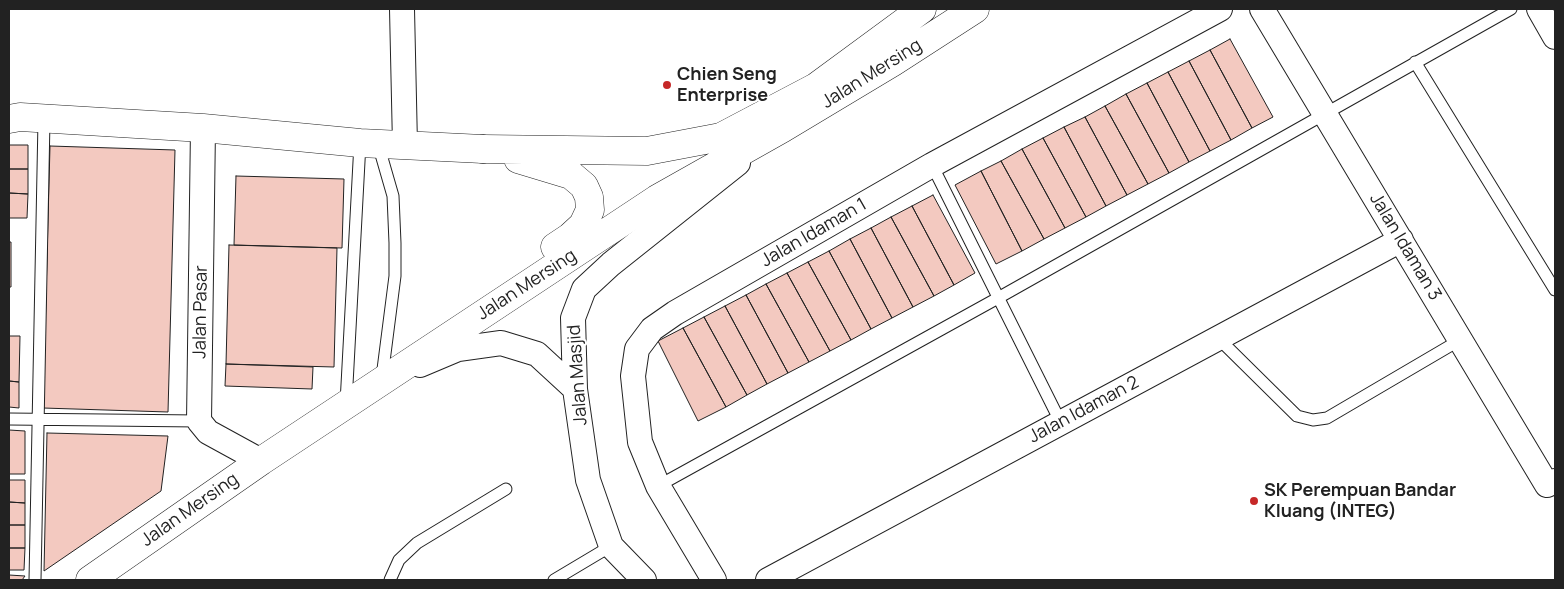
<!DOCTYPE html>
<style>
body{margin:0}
#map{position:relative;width:1564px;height:589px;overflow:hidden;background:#fff;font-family:Manrope,sans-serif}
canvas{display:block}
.frame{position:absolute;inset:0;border:10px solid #222;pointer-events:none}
</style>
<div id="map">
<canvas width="1564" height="589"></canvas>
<div class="frame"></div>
</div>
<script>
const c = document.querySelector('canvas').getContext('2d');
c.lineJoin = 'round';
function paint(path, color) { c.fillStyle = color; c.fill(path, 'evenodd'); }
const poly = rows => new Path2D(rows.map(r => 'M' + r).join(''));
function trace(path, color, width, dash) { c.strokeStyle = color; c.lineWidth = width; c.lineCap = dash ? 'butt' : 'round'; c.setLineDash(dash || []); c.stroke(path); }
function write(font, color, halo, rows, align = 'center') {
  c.font = font + ' Manrope,sans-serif'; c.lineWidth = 4; c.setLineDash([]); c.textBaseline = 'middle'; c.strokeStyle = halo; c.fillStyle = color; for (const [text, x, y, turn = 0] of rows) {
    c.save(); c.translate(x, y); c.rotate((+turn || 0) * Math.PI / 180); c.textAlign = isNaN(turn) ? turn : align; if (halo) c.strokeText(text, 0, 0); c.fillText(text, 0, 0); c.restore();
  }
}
const building = poly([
 [1230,39,1273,117,1252,128,1210,50,1230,39],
 [1210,50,1252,128,1231,140,1189,61,1210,50],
 [1189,61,1231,140,1210,151,1168,72,1189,61],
 [1168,72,1210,151,1189,162,1147,83,1168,72],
 [1147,83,1189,162,1169,173,1126,94,1147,83],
 [1126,94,1169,173,1148,184,1105,106,1126,94],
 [1105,106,1148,184,1127,195,1085,117,1105,106],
 [1085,117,1127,195,1106,206,1064,127,1085,117],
 [1064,127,1106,206,1086,217,1043,138,1064,127],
 [1043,138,1086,217,1065,228,1022,149,1043,138],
 [9,145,28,145,28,169,9,169,9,145],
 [50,146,175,150,168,412,43,408,50,146],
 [1022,149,1065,228,1044,239,1001,161,1022,149],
 [1001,161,1044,239,1022,251,981,171,1001,161],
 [9,169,28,169,28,194,9,193,9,169],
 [981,171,1022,251,996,264,955,185,981,171],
 [236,176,344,179,342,248,234,245,236,176],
 [9,193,28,194,27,218,9,218,9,193],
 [933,195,975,273,954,285,912,206,933,195],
 [912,206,954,285,934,296,891,217,912,206],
 [891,217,934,296,913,307,871,228,891,217],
 [871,228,913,307,892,318,850,239,871,228],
 [850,239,892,318,871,329,829,251,850,239],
 [9,242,11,242,11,287,9,287,9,242],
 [229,245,337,248,334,367,226,364,229,245],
 [829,251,871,329,851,340,808,262,829,251],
 [808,262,851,340,830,351,787,273,808,262],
 [787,273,830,351,809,362,766,284,787,273],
 [766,284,809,362,788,373,746,295,766,284],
 [746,295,788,373,767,384,725,306,746,295],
 [725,306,767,384,747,395,704,317,725,306],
 [704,317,747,395,726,407,683,328,704,317],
 [683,328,726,407,698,421,658,341,683,328],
 [9,336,20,336,19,382,9,381,9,336],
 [226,364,313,367,312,389,225,386,226,364],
 [9,381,19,382,19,408,9,407,9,381],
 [9,430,25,431,25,474,9,474,9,430],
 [47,433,168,436,161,491,44,571,47,433],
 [9,480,25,480,25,503,9,502,9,480],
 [9,502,25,503,25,525,9,525,9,502],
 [9,525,25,525,25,548,9,548,9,525],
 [9,548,25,548,24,570,9,570,9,548],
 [9,575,25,576,22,580,9,580,9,575]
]);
paint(building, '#f3c9c0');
trace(building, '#222', 1);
const service = poly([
 [1415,62,1555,290],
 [378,144,393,196,395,243,395,276,382,377],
 [932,165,1061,423],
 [1218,338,1297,416,1313,420,1327,418,1460,340],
 [346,403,360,143],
 [9,419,199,421],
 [658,486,998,298,1511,9],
 [35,580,44,120],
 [390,580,399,560,417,543,506,489],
 [554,580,611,546]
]);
const minor = poly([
 [402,9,405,145],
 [1262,9,1547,485,1555,481],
 [1539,9,1555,37],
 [203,128,199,421,208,432,261,461],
 [420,365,458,349,501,343,537,354,575,389],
 [644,580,611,546,588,480,575,389,573,318,584,289,611,264,738,163],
 [714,580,658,486,640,442,633,376,637,349,652,329,675,313,932,165,1220,9],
 [768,580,1401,240]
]);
const secondary = poly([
 [9,119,20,117,203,128,360,143,483,149]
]);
const trunk = poly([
 [483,149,647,151,721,137,816,87,922,9],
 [518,159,571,175,584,186,589,197,590,210,583,225,570,237,555,247],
 [90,580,261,461,657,199,783,128,893,62,975,9]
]);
trace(service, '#222', 13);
trace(minor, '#222', 26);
trace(secondary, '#222', 29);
trace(trunk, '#222', 29);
trace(service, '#fff', 11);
trace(minor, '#fff', 24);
trace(secondary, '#fff', 28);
trace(trunk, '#fff', 28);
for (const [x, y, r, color] of [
 [667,85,5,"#c62828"],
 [1254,501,5,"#c62828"]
]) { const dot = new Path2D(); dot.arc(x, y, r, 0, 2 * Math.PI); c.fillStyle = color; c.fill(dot); trace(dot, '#fff', 2); }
write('18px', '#222', '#fff', [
 ["Jalan Mersing",872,74,-32],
 ["Jalan Idaman 1",814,233,-30],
 ["Jalan Idaman 3",1405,247,59],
 ["Jalan Mersing",527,285,-33],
 ["Jalan Pasar",201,312,-89],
 ["Jalan Masjid",578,375,-94],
 ["Jalan Idaman 2",1084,410,-28],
 ["Jalan Mersing",190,510,-35]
]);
write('bold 18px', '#222', '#fff', [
 ["Chien Seng",677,75],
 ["Enterprise",677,96],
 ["SK Perempuan Bandar",1264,491],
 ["Kluang (INTEG)",1264,512]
], 'left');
</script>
